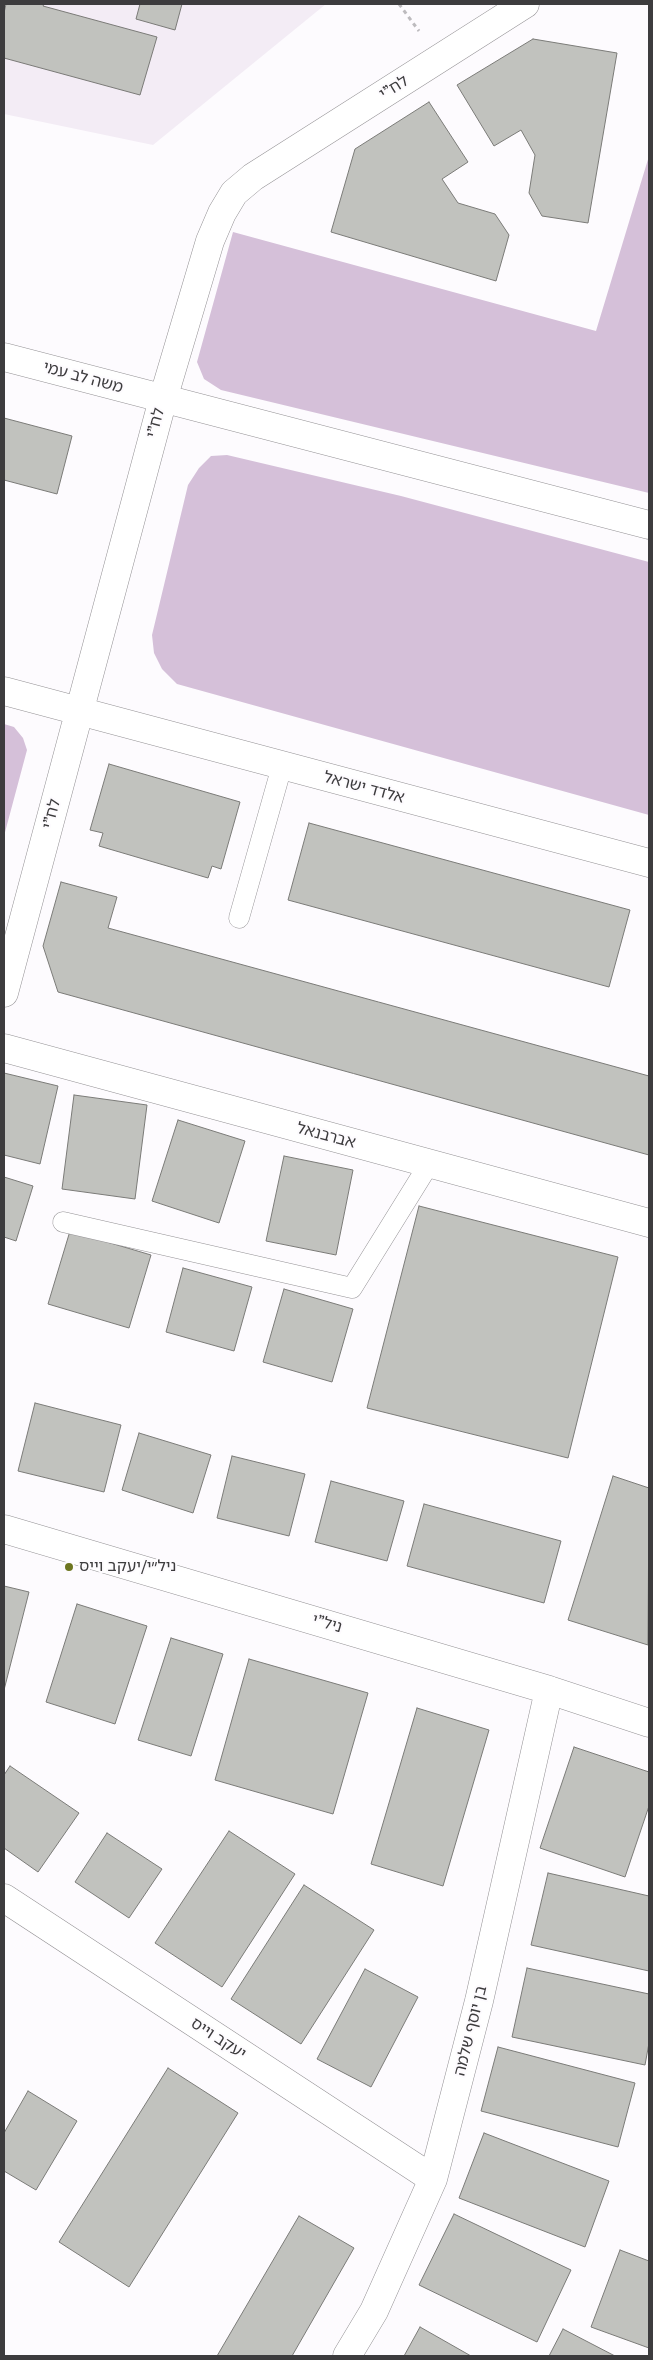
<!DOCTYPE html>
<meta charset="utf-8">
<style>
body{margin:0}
#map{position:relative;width:653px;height:2360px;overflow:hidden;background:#fdfbfe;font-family:"Space Grotesk",sans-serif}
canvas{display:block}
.frame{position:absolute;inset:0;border:5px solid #3d3c3e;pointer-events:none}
</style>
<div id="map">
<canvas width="653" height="2360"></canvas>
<div class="frame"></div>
</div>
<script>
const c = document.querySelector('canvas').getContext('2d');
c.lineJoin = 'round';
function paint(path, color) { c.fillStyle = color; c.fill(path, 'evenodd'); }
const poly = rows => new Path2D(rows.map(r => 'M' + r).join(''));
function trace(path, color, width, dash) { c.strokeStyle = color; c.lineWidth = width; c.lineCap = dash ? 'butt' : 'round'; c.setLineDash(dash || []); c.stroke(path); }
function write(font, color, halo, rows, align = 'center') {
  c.font = font + ' "Space Grotesk","Noto Sans Hebrew",sans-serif'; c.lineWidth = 4; c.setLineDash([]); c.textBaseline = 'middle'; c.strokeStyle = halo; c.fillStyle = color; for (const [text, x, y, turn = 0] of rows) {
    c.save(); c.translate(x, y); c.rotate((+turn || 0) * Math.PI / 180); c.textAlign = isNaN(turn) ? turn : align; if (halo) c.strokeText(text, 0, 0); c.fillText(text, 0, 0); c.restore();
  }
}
paint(poly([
 [4,4,326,4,153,145,4,114]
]), '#f3ecf5');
paint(poly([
 [649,156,649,493,221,390,204,379,197,362,233,232,596,331],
 [227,455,401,496,649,562,649,815,177,684,162,669,154,653,152,635,188,485,199,468,211,456],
 [4,724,14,727,23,738,27,750,4,836]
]), '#d5c0d9');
const building = poly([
 [4,4,44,4,43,6,157,37,140,95,4,58,4,13,6,4,4,4],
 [140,4,182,4,175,30,136,19,140,4],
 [533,39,617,53,588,223,542,216,529,193,535,155,521,130,494,146,457,85,533,39],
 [429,102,468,162,442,179,458,203,495,214,509,235,496,281,331,232,355,149,429,102],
 [4,418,72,436,57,494,4,480,4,418],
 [109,764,240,802,221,869,212,866,208,878,99,846,103,833,90,830,109,764],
 [309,823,630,910,609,987,288,900,309,823],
 [61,882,117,897,108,928,649,1076,649,1155,58,992,43,946,61,882],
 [4,1073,58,1086,40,1164,4,1155,4,1073],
 [74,1095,147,1105,135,1199,62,1189,74,1095],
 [178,1120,245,1141,219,1223,152,1201,178,1120],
 [284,1156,353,1170,336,1255,266,1241,284,1156],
 [4,1177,33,1186,16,1241,4,1237,4,1177],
 [419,1206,618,1257,568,1458,367,1408,419,1206],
 [70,1231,151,1255,129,1328,48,1304,70,1231],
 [183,1268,252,1287,234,1351,166,1332,183,1268],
 [284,1289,353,1309,332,1382,263,1362,284,1289],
 [35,1403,121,1425,104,1492,18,1471,35,1403],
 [139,1433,211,1455,193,1513,122,1490,139,1433],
 [232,1456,305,1474,289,1536,217,1518,232,1456],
 [613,1476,649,1488,648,1645,568,1620,613,1476],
 [331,1481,404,1501,387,1561,315,1542,331,1481],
 [424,1504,561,1541,544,1603,407,1566,424,1504],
 [4,1586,29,1592,4,1690,4,1586],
 [77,1604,147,1626,115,1724,46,1702,77,1604],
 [171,1638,223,1654,191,1756,138,1740,171,1638],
 [249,1659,368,1693,333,1814,215,1780,249,1659],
 [417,1708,489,1730,443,1886,371,1864,417,1708],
 [574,1747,649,1772,649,1806,625,1877,540,1848,574,1747],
 [10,1766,79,1813,38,1872,4,1848,4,1775,10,1766],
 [229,1831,295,1874,222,1987,155,1943,229,1831],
 [107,1833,162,1869,129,1918,75,1882,107,1833],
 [548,1873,649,1896,649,1971,531,1945,548,1873],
 [304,1885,374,1930,301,2044,231,1999,304,1885],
 [527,1968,649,1994,649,2043,645,2065,512,2037,527,1968],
 [365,1969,418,1997,371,2087,317,2059,365,1969],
 [498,2047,635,2083,618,2147,481,2111,498,2047],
 [168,2068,238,2113,129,2287,59,2242,168,2068],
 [28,2091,77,2121,36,2190,4,2171,4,2133,28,2091],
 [484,2133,609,2181,585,2247,459,2198,484,2133],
 [454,2214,571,2270,537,2342,419,2285,454,2214],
 [299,2216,354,2248,292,2356,217,2356,299,2216],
 [620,2250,649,2261,649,2348,591,2327,620,2250],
 [420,2327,471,2356,404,2356,420,2327],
 [563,2329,615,2356,549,2356,563,2329]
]);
paint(building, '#c1c2be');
trace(building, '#7b7b78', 1);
const service = poly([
 [239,918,282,766],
 [63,1222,352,1288,429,1164]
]);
const minor = poly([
 [4,357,649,525],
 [4,691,649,863],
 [4,993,163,399,210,241,222,213,234,193,253,177,525,4],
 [4,1048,649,1223],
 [4,1529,549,1690,649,1723],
 [4,1898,433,2179],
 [347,2356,374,2311,433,2179,479,2001,549,1690]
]);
trace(service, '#959396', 21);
trace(minor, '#959396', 29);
trace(poly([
 [399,4,419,31]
]), '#bdbbbe', 3, [4, 4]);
trace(service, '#fff', 20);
trace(minor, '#fff', 28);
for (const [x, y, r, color] of [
 [69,1567,5,"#6d7620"]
]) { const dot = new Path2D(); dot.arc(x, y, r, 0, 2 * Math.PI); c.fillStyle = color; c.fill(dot); trace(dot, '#fdfbfe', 2); }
write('16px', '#3d3c3e', '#fdfbfe', [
 ["לח\"י",394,88,-32],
 ["משה לב עמי",83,378,15],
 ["לח\"י",156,423,-75],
 ["אלדד ישראל",364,788,15],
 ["לח\"י",52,814,-75],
 ["אברבנאל",326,1136,15],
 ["ניל\"י",327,1624,16],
 ["בן יוסף שלמה",471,2031,-76],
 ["יעקב וייס",218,2039,33]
]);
write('16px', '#3d3c3e', '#fdfbfe', [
 ["ניל״י/יעקב וייס",79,1567]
], 'left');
</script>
